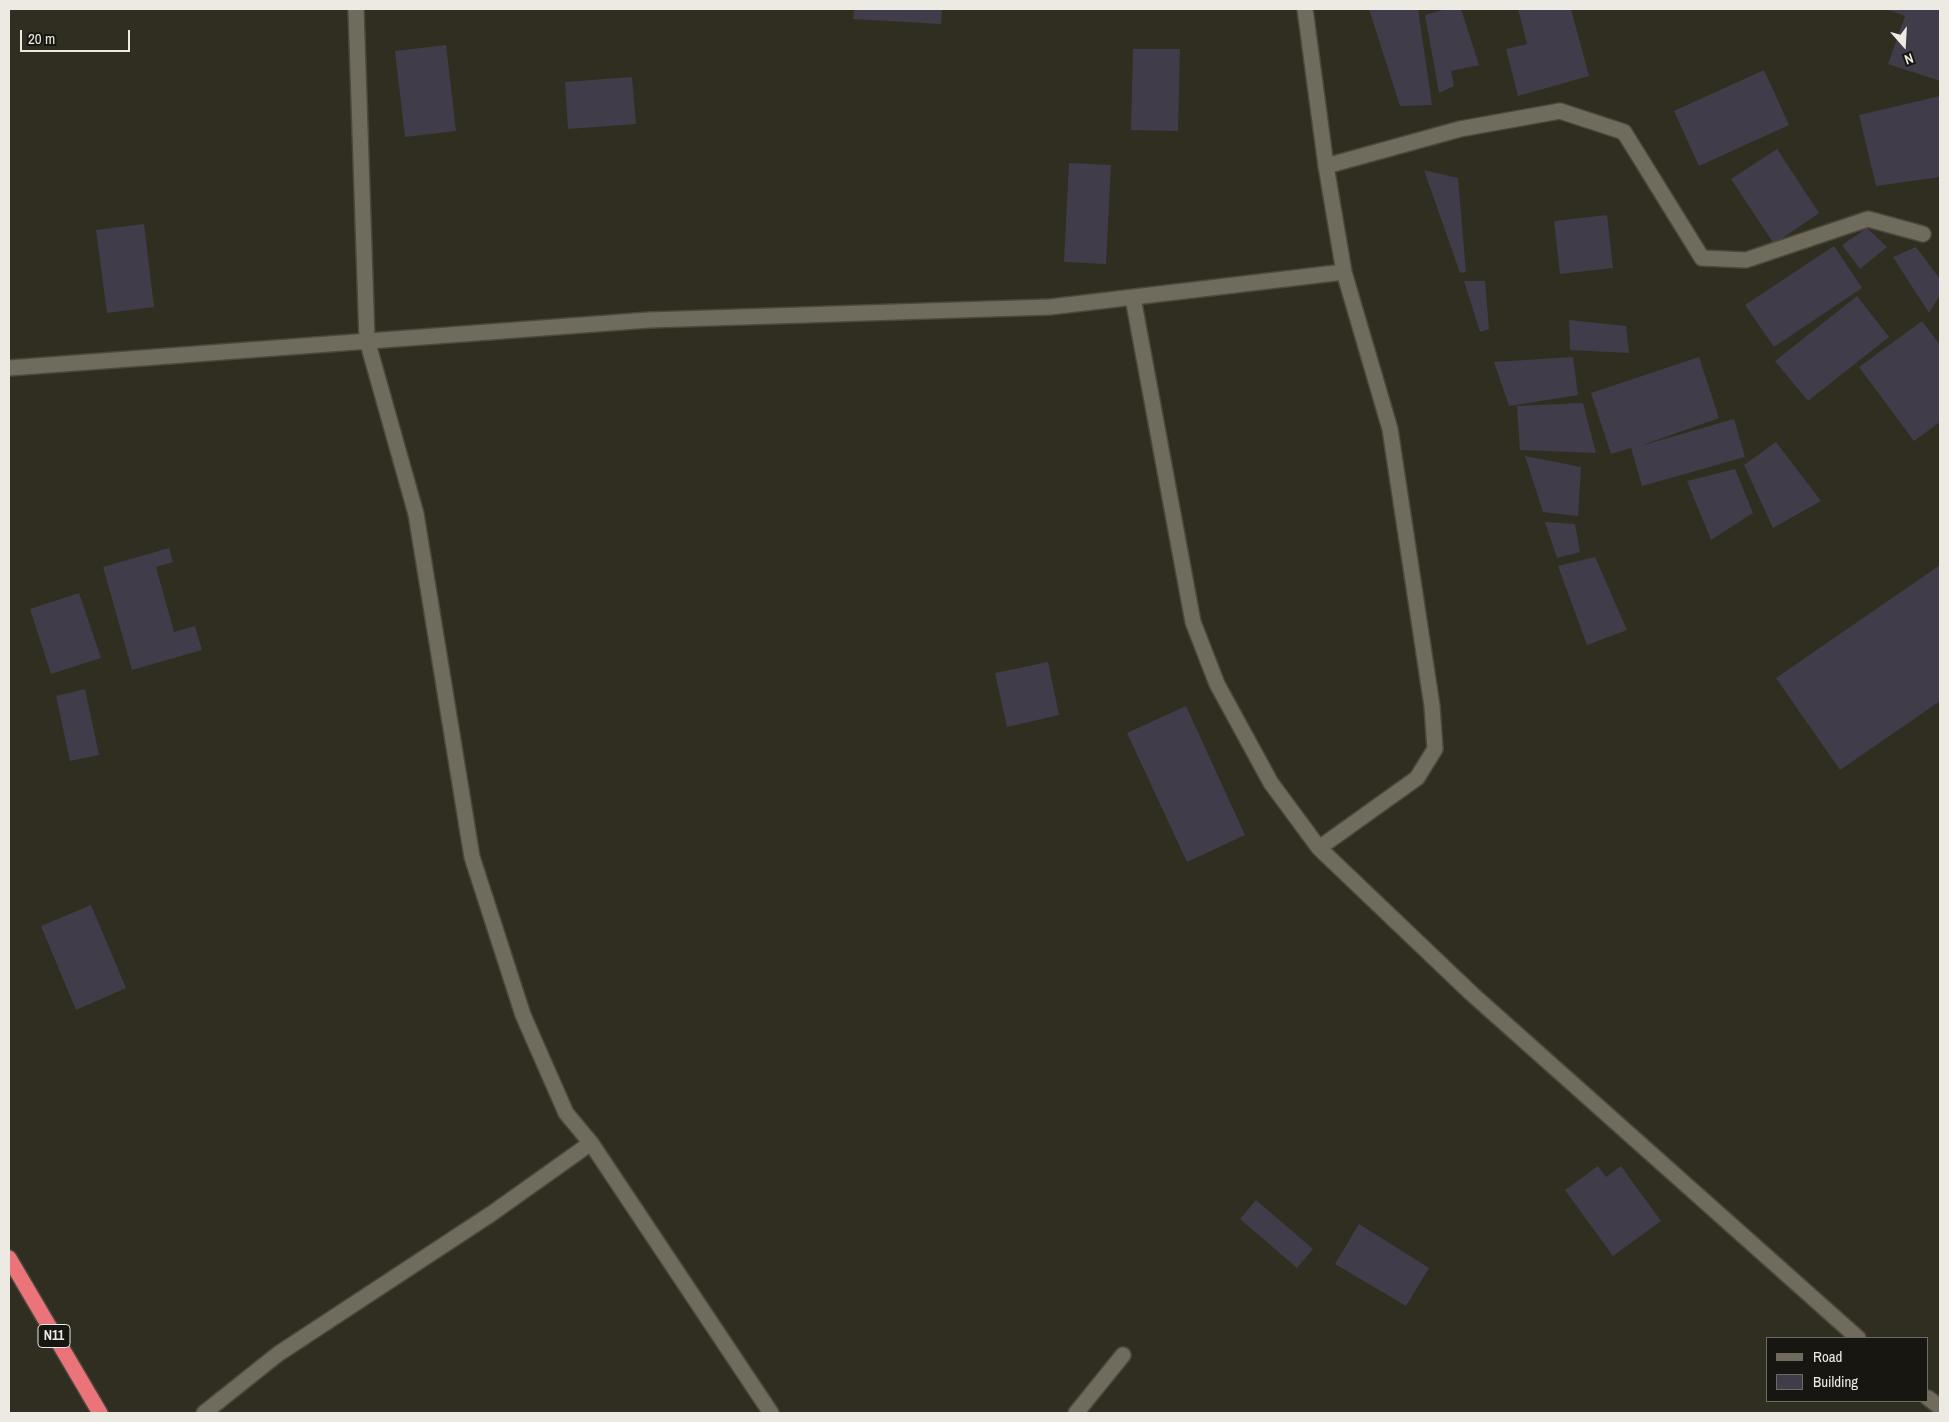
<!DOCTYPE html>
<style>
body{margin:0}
#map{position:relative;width:1949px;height:1422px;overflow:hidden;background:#302e21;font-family:"Archivo Narrow",sans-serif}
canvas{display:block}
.frame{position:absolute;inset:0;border:10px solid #eceae2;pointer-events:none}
.legend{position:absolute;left:1766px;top:1337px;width:162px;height:65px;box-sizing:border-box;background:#171610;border:1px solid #6c6b64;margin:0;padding:6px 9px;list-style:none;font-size:15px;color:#eceae2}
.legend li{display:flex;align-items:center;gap:10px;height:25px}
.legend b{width:25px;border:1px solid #6c6b64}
.north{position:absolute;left:1879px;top:20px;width:50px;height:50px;-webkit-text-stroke:4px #171610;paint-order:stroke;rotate:161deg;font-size:14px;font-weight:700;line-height:20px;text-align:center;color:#eceae2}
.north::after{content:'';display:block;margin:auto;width:18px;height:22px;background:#eceae2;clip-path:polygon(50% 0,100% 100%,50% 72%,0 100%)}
.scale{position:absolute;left:20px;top:30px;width:110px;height:22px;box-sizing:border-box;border:2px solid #eceae2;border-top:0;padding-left:6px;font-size:15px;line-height:18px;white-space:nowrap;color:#eceae2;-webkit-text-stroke:4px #171610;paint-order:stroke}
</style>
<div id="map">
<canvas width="1949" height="1422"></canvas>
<div class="frame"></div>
<ul class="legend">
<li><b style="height:6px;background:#6f6c5d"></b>Road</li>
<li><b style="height:14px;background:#403c49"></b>Building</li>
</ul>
<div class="north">N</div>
<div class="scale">20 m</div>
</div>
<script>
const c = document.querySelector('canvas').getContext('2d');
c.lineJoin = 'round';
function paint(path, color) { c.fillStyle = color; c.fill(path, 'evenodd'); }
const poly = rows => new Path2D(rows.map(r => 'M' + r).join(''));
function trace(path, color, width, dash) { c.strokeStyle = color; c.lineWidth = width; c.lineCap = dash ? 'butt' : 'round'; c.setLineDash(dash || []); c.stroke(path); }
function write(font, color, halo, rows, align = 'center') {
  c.font = font + ' "Archivo Narrow",sans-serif'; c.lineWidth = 4; c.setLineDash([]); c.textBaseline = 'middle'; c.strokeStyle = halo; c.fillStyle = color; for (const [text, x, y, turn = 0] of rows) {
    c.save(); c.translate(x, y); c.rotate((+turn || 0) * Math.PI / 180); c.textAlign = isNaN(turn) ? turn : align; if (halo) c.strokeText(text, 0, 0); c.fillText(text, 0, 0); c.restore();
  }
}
paint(poly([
 [854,9,942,9,941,24,853,19],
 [1369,9,1418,9,1432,105,1400,106],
 [1446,9,1461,9,1479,65,1451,71,1454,86,1439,93,1425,15],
 [1518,9,1571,9,1589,76,1518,96,1506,49,1527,44],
 [1886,9,1940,9,1940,81,1888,64,1905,16],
 [446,45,456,131,405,137,395,51],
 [1133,49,1180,49,1178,131,1131,130],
 [1764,70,1789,125,1699,166,1674,111],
 [632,77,636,124,568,129,565,82],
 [1940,96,1940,177,1876,186,1859,115],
 [1777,149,1819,213,1774,244,1731,179],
 [1069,163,1111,165,1106,264,1064,262],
 [1424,170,1458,178,1466,272,1460,273],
 [1607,215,1613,268,1560,274,1554,221],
 [144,224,154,307,107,313,96,230],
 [1867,228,1887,247,1860,269,1842,245],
 [1834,246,1862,288,1774,347,1745,305],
 [1916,247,1940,279,1940,295,1929,313,1893,257],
 [1464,281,1485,281,1489,329,1480,332],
 [1857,296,1889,337,1808,401,1775,361],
 [1569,320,1626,326,1629,353,1570,350],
 [1922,321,1940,345,1940,422,1914,441,1859,367],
 [1573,357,1578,395,1509,406,1494,362],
 [1699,357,1719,418,1640,446,1734,419,1745,457,1642,486,1631,448,1611,454,1591,393],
 [1583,403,1596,453,1520,450,1517,406],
 [1776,442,1821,501,1773,528,1744,465],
 [1525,456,1581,467,1578,516,1543,512],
 [1735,469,1753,513,1711,540,1687,481],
 [1545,522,1575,524,1580,552,1557,558],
 [169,548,173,562,156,567,174,632,195,626,202,650,132,670,103,567],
 [1595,557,1627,630,1587,645,1558,566],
 [1940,565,1940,701,1840,770,1776,678],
 [79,593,101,658,51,674,30,609],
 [1048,662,1059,715,1007,727,995,673],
 [85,689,99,755,70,761,56,696],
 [1186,706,1245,835,1187,862,1127,733],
 [91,905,126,988,76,1010,41,926],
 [1598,1166,1606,1177,1621,1166,1661,1221,1613,1256,1565,1190],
 [1256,1200,1313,1249,1297,1268,1240,1219],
 [1359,1224,1429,1268,1406,1306,1335,1264]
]), '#403c49');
const minor = poly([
 [356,9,367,340,416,514,472,857,523,1015,566,1113,591,1143,771,1413],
 [1305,9,1326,166,1344,272,1390,429,1432,706,1435,749,1417,778,1319,848],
 [1326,166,1460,129,1560,111,1624,132,1702,258,1746,260,1868,219,1923,234],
 [1133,298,1193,622,1217,684,1271,783,1319,848,1472,994,1858,1338],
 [9,368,649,320,1050,307,1344,272],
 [1928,1398,1940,1407],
 [204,1413,278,1354,491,1214,591,1143],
 [1076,1413,1123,1355]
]);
const highway = poly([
 [9,1258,100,1413]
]);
trace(minor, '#4b493e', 18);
trace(highway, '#4b493e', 18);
trace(minor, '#6f6c5d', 15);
trace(highway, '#eb747a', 15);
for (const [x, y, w] of [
 [54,1336,32]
]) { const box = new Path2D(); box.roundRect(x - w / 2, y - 11.5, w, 23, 4); c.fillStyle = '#171610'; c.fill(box); trace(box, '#eceae2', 1); }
write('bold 14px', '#eceae2', null, [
 ["N11",54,1336]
]);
</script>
